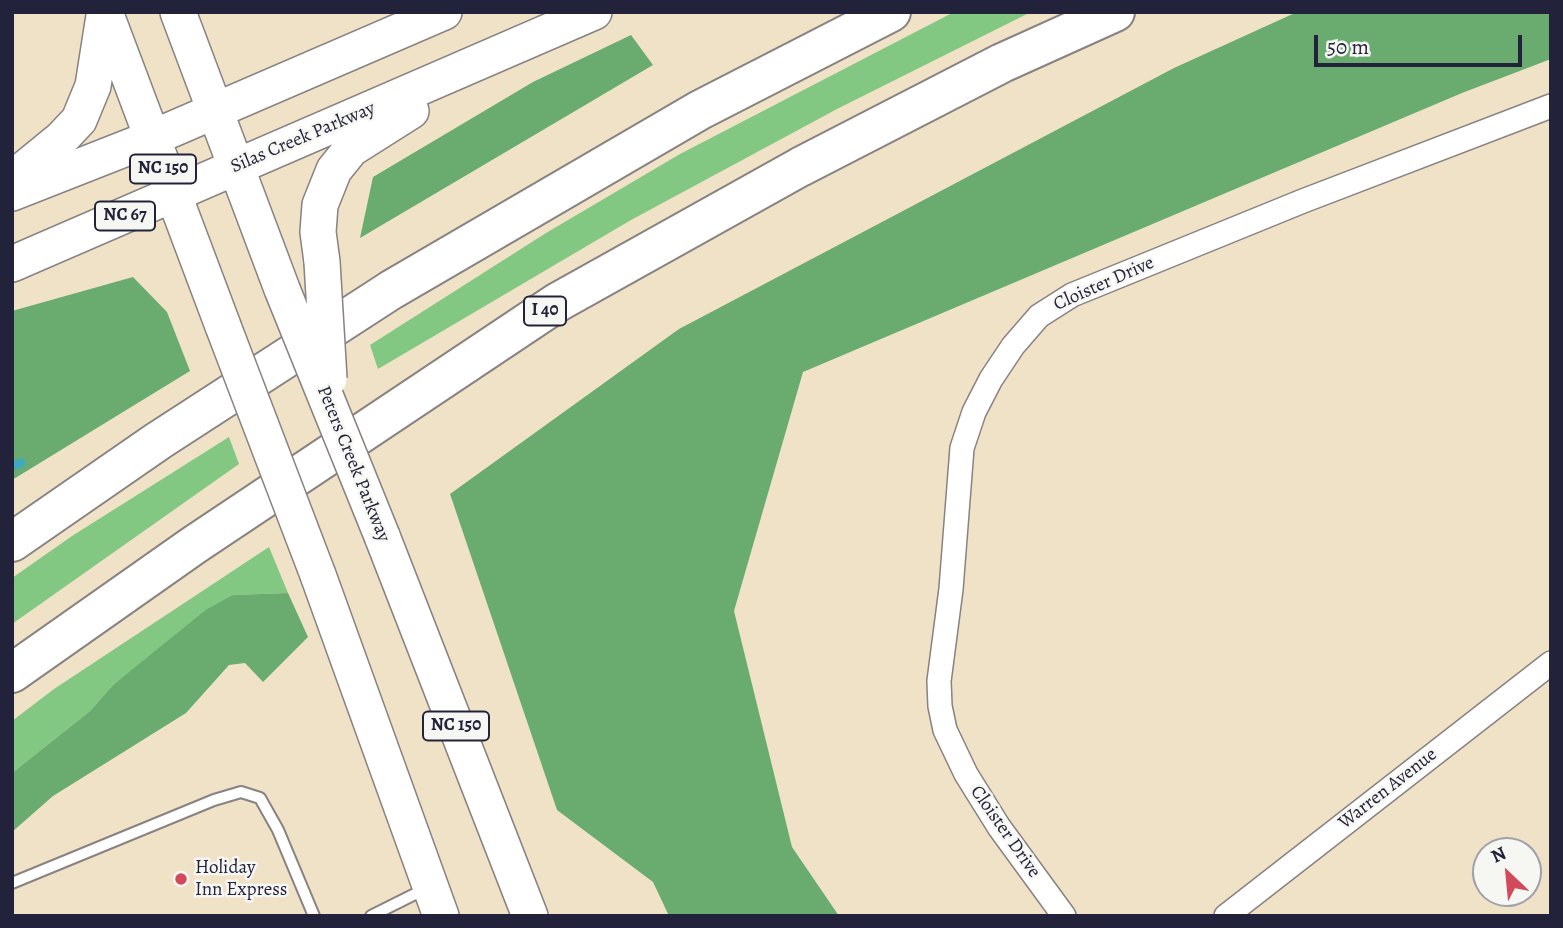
<!DOCTYPE html>
<style>
body{margin:0}
#map{position:relative;width:1563px;height:928px;overflow:hidden;background:#efe2c7;font-family:Alegreya,serif}
canvas{display:block}
.frame{position:absolute;inset:0;border:14px solid #22223b;pointer-events:none}
.north{position:absolute;left:1472px;top:837px;width:70px;height:70px;box-sizing:border-box;background:#f6f6f2;border:2px solid #a1a1a9;border-radius:50%;rotate:334deg;font-size:19px;font-weight:700;line-height:28px;text-align:center;color:#22223b}
.north::after{content:'';display:block;margin:auto;width:24px;height:32px;background:#d1495b;clip-path:polygon(50% 0,100% 100%,50% 72%,0 100%)}
.scale{position:absolute;left:1314px;top:35px;width:208px;height:32px;box-sizing:border-box;border:4px solid #22223b;border-top:0;padding-left:9px;font-size:21px;line-height:24px;white-space:nowrap;color:#22223b;-webkit-text-stroke:5px #f6f6f2;paint-order:stroke}
</style>
<div id="map">
<canvas width="1563" height="928"></canvas>
<div class="frame"></div>
<div class="north">N</div>
<div class="scale">50 m</div>
</div>
<script>
const c = document.querySelector('canvas').getContext('2d');
c.lineJoin = 'round';
function paint(path, color) { c.fillStyle = color; c.fill(path, 'evenodd'); }
const poly = rows => new Path2D(rows.map(r => 'M' + r).join(''));
function trace(path, color, width, dash) { c.strokeStyle = color; c.lineWidth = width; c.lineCap = dash ? 'butt' : 'round'; c.setLineDash(dash || []); c.stroke(path); }
function write(font, color, halo, rows, align = 'center') {
  c.font = font + ' Alegreya,serif'; c.lineWidth = 5; c.setLineDash([]); c.textBaseline = 'middle'; c.strokeStyle = halo; c.fillStyle = color; for (const [text, x, y, turn = 0] of rows) {
    c.save(); c.translate(x, y); c.rotate((+turn || 0) * Math.PI / 180); c.textAlign = isNaN(turn) ? turn : align; if (halo) c.strokeText(text, 0, 0); c.fillText(text, 0, 0); c.restore();
  }
}
paint(poly([
 [954,12,1031,12,837,109,631,220,378,369,370,345,546,233,680,154],
 [229,437,239,464,12,624,12,578,72,536],
 [269,547,288,593,233,595,113,685,90,711,12,773,12,721,54,689]
]), '#83c882');
paint(poly([
 [1297,12,1551,12,1551,59,1462,93,803,372,734,611,792,847,839,916,669,916,653,882,557,810,450,494,679,329,1174,68],
 [631,35,653,65,360,238,373,177,533,82],
 [133,277,167,312,190,371,12,480,12,311],
 [288,593,308,637,263,682,245,663,229,665,186,713,53,796,12,832,12,773,90,711,113,685,207,609,233,595]
]), '#6aac70');
trace(poly([
 [12,466,21,463]
]), '#3fa9be', 9);
const service = poly([
 [12,883,214,800,241,792,260,798,278,830,314,916],
 [371,916,425,889]
]);
const minor = poly([
 [1064,916,999,827,966,774,945,730,940,706,939,681,951,589,962,448,974,412,991,379,1013,346,1039,316,1072,295,1303,201,1551,106],
 [1226,916,1551,663]
]);
const primary = poly([
 [105,12,223,326],
 [178,12,282,289],
 [12,179,61,139,79,120,93,86,104,16],
 [12,193,152,138,444,12],
 [322,262,318,232,320,205,334,170,351,149,411,111],
 [12,264,594,12],
 [382,536,530,916],
 [318,575,441,916]
]);
const motorway = poly([
 [12,542,158,441,391,290,700,110,891,12],
 [12,673,194,545,558,302,800,167,1002,63,1115,12]
]);
trace(service, '#888281', 14);
trace(minor, '#888281', 26);
trace(primary, '#888281', 38);
trace(motorway, '#888281', 42);
trace(service, '#fff', 10);
trace(minor, '#fff', 23);
trace(primary, '#fff', 35);
trace(motorway, '#fff', 38);
const primaryBridge = poly([
 [322,262,329,379],
 [282,289,382,536],
 [223,326,318,575]
]);
trace(primaryBridge, '#888281', 38, []);
trace(primaryBridge, '#fff', 35);
for (const [x, y, r, color] of [
 [181,879,7,"#d1495b"]
]) { const dot = new Path2D(); dot.arc(x, y, r, 0, 2 * Math.PI); c.fillStyle = color; c.fill(dot); trace(dot, '#f6f6f2', 2.5); }
for (const [x, y, w] of [
 [163,169,66],
 [125,216,60],
 [545,311,42],
 [456,726,66]
]) { const box = new Path2D(); box.roundRect(x - w / 2, y - 14.5, w, 29, 5); c.fillStyle = '#f6f6f2'; c.fill(box); trace(box, '#22223b', 2); }
write('bold 18px', '#22223b', null, [
 ["NC 150",163,169],
 ["NC 67",125,216],
 ["I 40",545,311],
 ["NC 150",456,726]
]);
write('19px', '#22223b', '#f6f6f2', [
 ["Silas Creek Parkway",303,138,-23],
 ["Cloister Drive",1104,284,-24],
 ["Peters Creek Parkway",353,464,68],
 ["Warren Avenue",1388,789,-38],
 ["Cloister Drive",1005,832,55]
]);
write('19px', '#22223b', '#f6f6f2', [
 ["Holiday",195,868],
 ["Inn Express",195,890]
], 'left');
</script>
